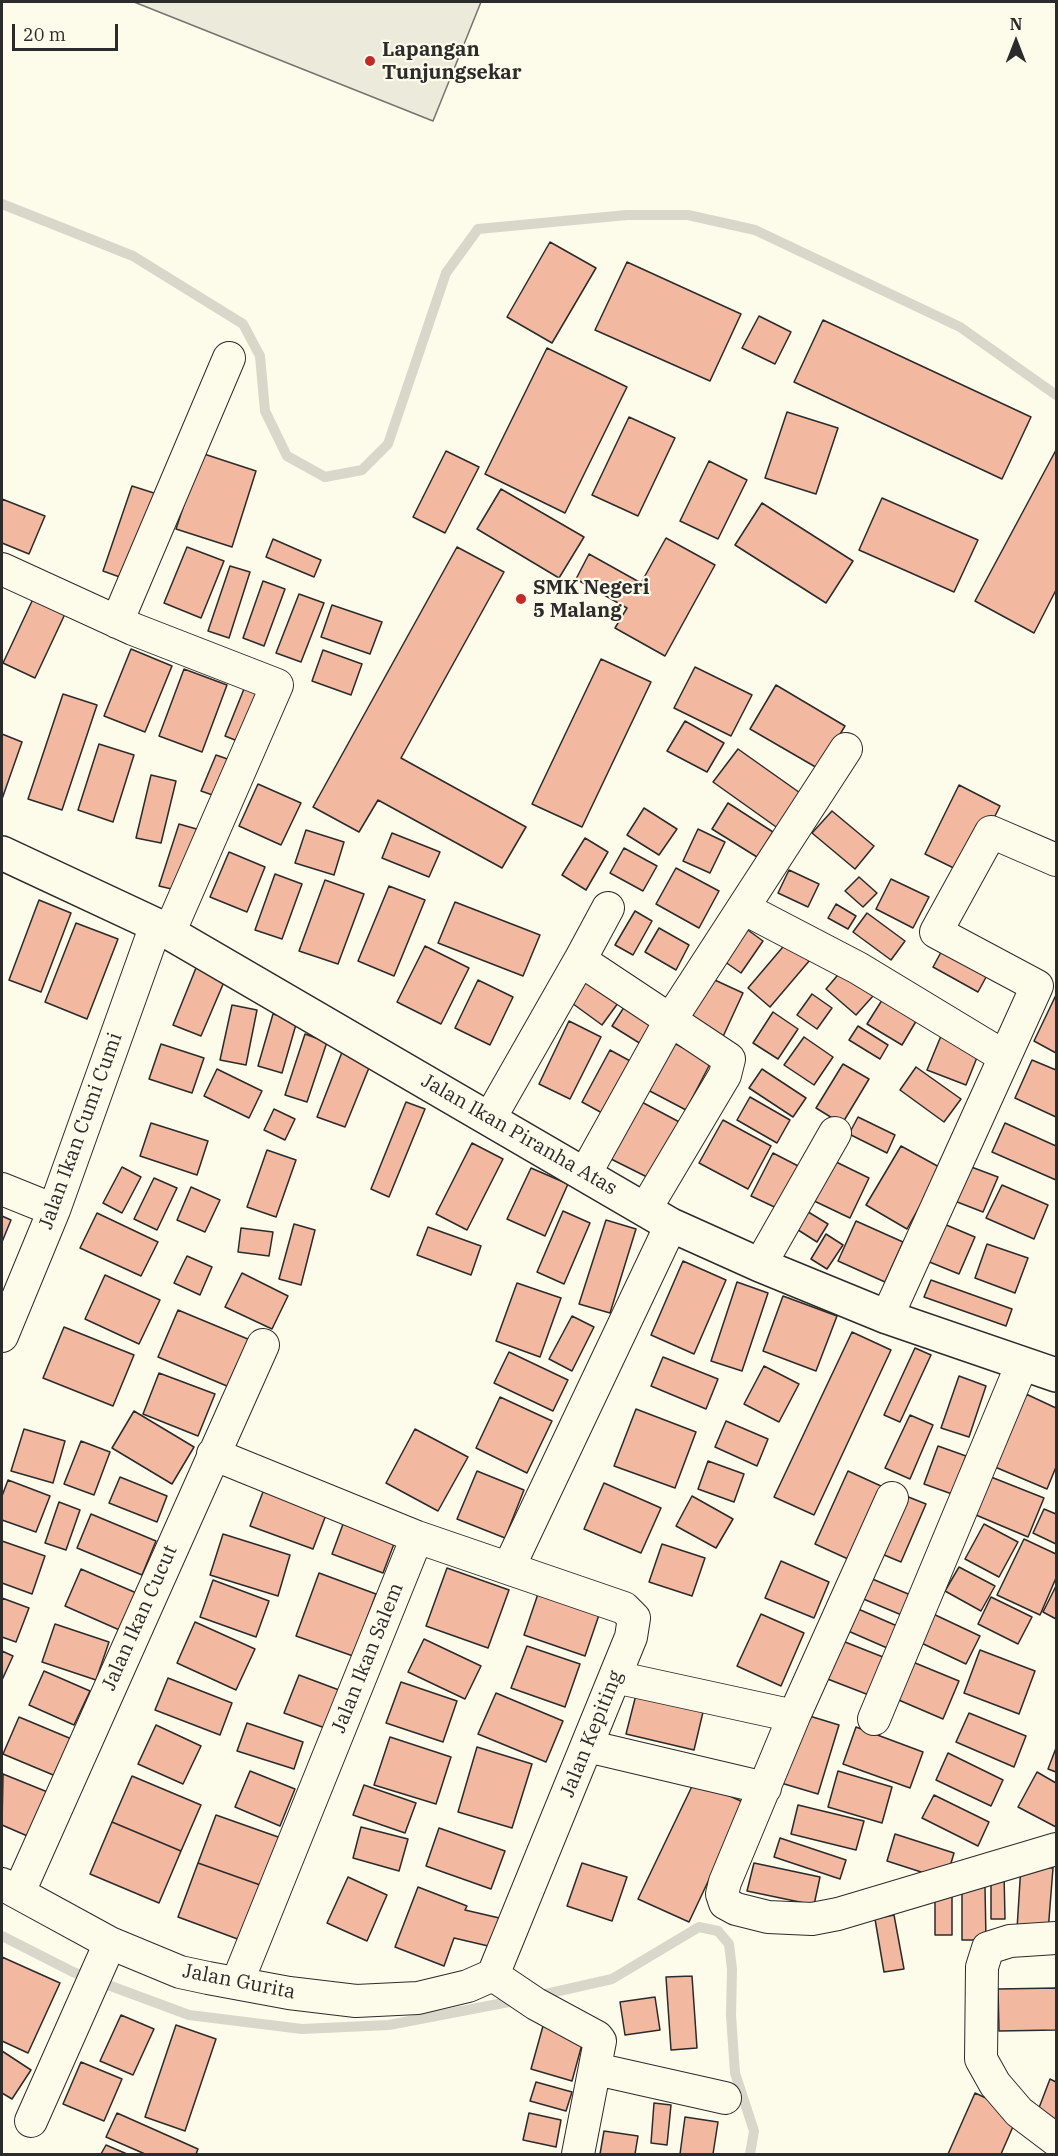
<!DOCTYPE html>
<style>
body{margin:0}
#map{position:relative;width:1058px;height:2156px;overflow:hidden;background:#fdfbea;font-family:"IBM Plex Serif",serif}
canvas{display:block}
.frame{position:absolute;inset:0;border:3px solid #2b2b2b;pointer-events:none}
.north{position:absolute;left:986px;top:12px;width:60px;height:60px;-webkit-text-stroke:4px #fdfbea;paint-order:stroke;rotate:0deg;font-size:16px;font-weight:700;line-height:24px;text-align:center;color:#2b2b2b}
.north::after{content:'';display:block;margin:auto;width:21px;height:27px;background:#2b2b2b;clip-path:polygon(50% 0,100% 100%,50% 72%,0 100%)}
.scale{position:absolute;left:12px;top:24px;width:106px;height:27px;box-sizing:border-box;border:3px solid #2b2b2b;border-top:0;padding-left:8px;font-size:18px;line-height:21px;white-space:nowrap;color:#2b2b2b;-webkit-text-stroke:4px #fdfbea;paint-order:stroke}
</style>
<div id="map">
<canvas width="1058" height="2156"></canvas>
<div class="frame"></div>
<div class="north">N</div>
<div class="scale">20 m</div>
</div>
<script>
const c = document.querySelector('canvas').getContext('2d');
c.lineJoin = 'round';
function paint(path, color) { c.fillStyle = color; c.fill(path, 'evenodd'); }
const poly = rows => new Path2D(rows.map(r => 'M' + r).join(''));
function trace(path, color, width, dash) { c.strokeStyle = color; c.lineWidth = width; c.lineCap = dash ? 'butt' : 'round'; c.setLineDash(dash || []); c.stroke(path); }
function write(font, color, halo, rows, align = 'center') {
  c.font = font + ' "IBM Plex Serif",serif'; c.lineWidth = 4.5; c.setLineDash([]); c.textBaseline = 'middle'; c.strokeStyle = halo; c.fillStyle = color; for (const [text, x, y, turn = 0] of rows) {
    c.save(); c.translate(x, y); c.rotate((+turn || 0) * Math.PI / 180); c.textAlign = isNaN(turn) ? turn : align; if (halo) c.strokeText(text, 0, 0); c.fillText(text, 0, 0); c.restore();
  }
}
const green = poly([
 [134,2,481,2,433,121,134,2]
]);
paint(green, '#ecebdb');
trace(green, '#74746e', 1.5);
trace(poly([
 [2,204,133,256,243,324,260,356,265,411,287,456,325,477,362,470,388,444,446,273,478,229,627,215,688,215,755,230,960,327,1056,395],
 [2,1936,73,1972,189,2015,302,2029,389,2025,519,2000],
 [537,1996,612,1979,699,1927,718,1931,729,1944,732,1969,731,2015,735,2073,754,2131,750,2154]
]), '#d8d7c9', 10);
const building = poly([
 [550,242,596,268,552,343,507,317,550,242],
 [627,262,741,314,710,381,595,330,627,262],
 [759,316,791,332,775,364,742,348,759,316],
 [823,320,1031,417,1002,479,794,382,823,320],
 [547,348,627,387,565,513,485,474,547,348],
 [787,412,838,428,816,494,765,478,787,412],
 [629,417,675,438,638,516,592,495,629,417],
 [1056,450,1056,590,1034,633,975,601,1056,450],
 [446,451,479,467,445,533,413,517,446,451],
 [201,453,256,471,232,547,176,529,201,453],
 [709,461,747,480,718,539,680,521,709,461],
 [132,486,157,494,128,580,103,571,132,486],
 [501,489,584,537,559,578,477,529,501,489],
 [882,498,978,540,954,592,859,550,882,498],
 [2,499,45,516,29,554,2,543,2,499],
 [762,503,853,561,826,603,735,545,762,503],
 [666,538,715,565,665,656,615,628,627,608,576,579,589,554,641,583,666,538],
 [273,539,321,560,314,577,266,557,273,539],
 [187,547,224,561,201,618,164,603,187,547],
 [457,547,504,572,401,758,526,827,502,868,378,800,359,832,313,807,457,547],
 [230,566,250,572,229,638,208,631,230,566],
 [263,581,285,589,264,646,243,638,263,581],
 [299,594,324,603,301,662,276,653,299,594],
 [33,599,65,614,35,678,3,663,33,599],
 [332,605,382,622,370,654,321,637,332,605],
 [131,649,172,666,145,732,104,716,131,649],
 [323,650,362,664,351,695,312,681,323,650],
 [601,659,651,682,582,827,532,804,601,659],
 [695,667,752,695,731,736,674,708,695,667],
 [184,669,227,685,202,752,159,736,184,669],
 [246,684,261,690,240,742,225,736,246,684],
 [776,685,845,726,819,769,750,729,776,685],
 [63,694,97,705,62,810,28,799,63,694],
 [685,721,724,743,707,772,667,751,685,721],
 [2,734,22,742,2,799,2,734],
 [99,744,134,755,113,822,78,810,99,744],
 [738,749,803,795,779,829,713,782,738,749],
 [216,755,236,762,221,798,201,791,216,755],
 [151,775,176,781,161,843,136,838,151,775],
 [258,784,301,803,281,845,239,826,258,784],
 [959,785,1000,806,966,874,925,854,959,785],
 [728,803,773,832,757,857,712,829,728,803],
 [644,808,677,829,659,855,627,835,644,808],
 [832,811,874,846,855,869,812,833,832,811],
 [179,824,200,830,180,891,159,886,179,824],
 [698,829,725,842,710,873,683,861,698,829],
 [306,830,344,842,334,875,295,863,306,830],
 [392,833,440,852,429,877,382,858,392,833],
 [585,838,608,852,586,890,562,875,585,838],
 [624,848,657,866,643,891,610,873,624,848],
 [229,852,265,867,247,912,210,897,229,852],
 [676,868,719,891,699,928,656,904,676,868],
 [789,870,819,884,808,907,778,893,789,870],
 [275,874,302,884,282,939,255,930,275,874],
 [859,877,877,893,863,907,845,891,859,877],
 [891,879,929,897,913,928,876,909,891,879],
 [325,880,364,894,338,964,299,951,325,880],
 [389,886,425,900,394,976,358,961,389,886],
 [39,900,71,913,41,992,9,980,39,900],
 [455,902,540,935,523,976,438,943,455,902],
 [836,904,856,916,848,929,828,918,836,904],
 [635,911,652,921,633,955,615,945,635,911],
 [867,913,905,941,891,960,853,932,867,913],
 [76,923,118,939,87,1019,45,1002,76,923],
 [741,925,763,941,741,973,718,957,741,925],
 [659,928,689,945,676,970,645,952,659,928],
 [788,941,810,960,770,1007,748,988,788,941],
 [946,943,991,968,978,992,933,967,946,943],
 [425,946,469,968,441,1024,397,1002,425,946],
 [198,963,227,975,201,1036,173,1025,198,963],
 [842,970,873,996,856,1015,826,989,842,970],
 [584,971,621,999,602,1025,565,998,584,971],
 [706,976,743,993,721,1041,684,1024,706,976],
 [478,980,513,997,490,1045,455,1028,478,980],
 [812,994,832,1008,817,1029,797,1015,812,994],
 [1056,995,1056,1053,1034,1041,1056,995],
 [884,997,918,1018,902,1045,867,1024,884,997],
 [628,1001,657,1019,641,1044,612,1026,628,1001],
 [232,1005,257,1010,246,1065,220,1060,232,1005],
 [773,1012,798,1029,778,1059,753,1043,773,1012],
 [273,1014,297,1021,282,1073,258,1066,273,1014],
 [569,1021,601,1037,570,1099,539,1084,569,1021],
 [858,1026,888,1045,880,1059,849,1040,858,1026],
 [943,1031,982,1045,966,1085,927,1070,943,1031],
 [305,1034,327,1042,307,1102,285,1095,305,1034],
 [804,1037,833,1057,814,1085,784,1065,804,1037],
 [670,1041,711,1062,686,1110,646,1089,670,1041],
 [161,1044,204,1058,192,1093,149,1079,161,1044],
 [344,1047,373,1058,345,1127,317,1117,344,1047],
 [610,1050,632,1062,604,1114,582,1102,610,1050],
 [1032,1060,1056,1070,1056,1117,1015,1098,1032,1060],
 [843,1064,869,1079,842,1124,816,1108,843,1064],
 [916,1067,961,1099,944,1122,900,1090,916,1067],
 [217,1069,262,1091,249,1118,204,1096,217,1069],
 [762,1069,806,1098,793,1117,749,1088,762,1069],
 [750,1097,790,1120,777,1143,737,1120,750,1097],
 [636,1099,685,1125,655,1181,605,1156,636,1099],
 [406,1102,425,1109,389,1197,371,1189,406,1102],
 [274,1109,295,1119,285,1140,264,1130,274,1109],
 [858,1117,895,1135,887,1153,849,1134,858,1117],
 [723,1120,771,1146,748,1189,699,1163,723,1120],
 [151,1123,208,1141,197,1175,140,1156,151,1123],
 [1005,1123,1056,1146,1056,1180,992,1152,1005,1123],
 [472,1143,503,1159,467,1230,436,1214,472,1143],
 [901,1146,941,1168,907,1229,866,1205,901,1146],
 [267,1150,296,1160,276,1217,247,1207,267,1150],
 [773,1153,804,1169,783,1211,751,1196,773,1153],
 [830,1159,869,1178,850,1218,810,1199,830,1159],
 [966,1165,998,1177,983,1212,952,1200,966,1165],
 [122,1167,141,1177,122,1213,103,1203,122,1167],
 [531,1168,568,1184,545,1236,507,1219,531,1168],
 [154,1178,177,1188,157,1230,134,1219,154,1178],
 [1002,1185,1048,1205,1034,1239,986,1218,1002,1185],
 [191,1187,220,1200,205,1232,177,1220,191,1187],
 [805,1210,828,1224,817,1242,795,1228,805,1210],
 [563,1211,590,1223,564,1284,537,1272,563,1211],
 [97,1213,158,1242,141,1276,80,1248,97,1213],
 [2,1216,11,1220,2,1242,2,1216],
 [606,1220,636,1229,610,1313,579,1304,606,1220],
 [856,1221,903,1242,885,1282,838,1261,856,1221],
 [294,1224,315,1230,301,1285,279,1279,294,1224],
 [944,1224,975,1237,959,1274,927,1261,944,1224],
 [428,1227,481,1246,471,1275,417,1255,428,1227],
 [241,1228,273,1232,269,1256,238,1252,241,1228],
 [826,1234,843,1245,827,1269,811,1259,826,1234],
 [987,1244,1028,1258,1015,1293,975,1278,987,1244],
 [187,1256,212,1267,200,1295,174,1283,187,1256],
 [683,1261,726,1280,694,1354,651,1335,683,1261],
 [242,1273,288,1296,272,1329,225,1307,242,1273],
 [105,1275,160,1300,139,1344,85,1319,105,1275],
 [931,1280,1012,1309,1006,1326,924,1297,931,1280],
 [737,1282,768,1293,742,1371,711,1361,737,1282],
 [517,1283,561,1298,540,1357,496,1341,517,1283],
 [783,1296,837,1316,816,1371,763,1351,783,1296],
 [178,1310,255,1342,234,1389,158,1357,178,1310],
 [572,1316,594,1327,572,1371,549,1359,572,1316],
 [64,1327,134,1355,113,1406,43,1378,64,1327],
 [852,1332,891,1350,814,1515,774,1497,852,1332],
 [915,1348,931,1355,900,1422,884,1415,915,1348],
 [509,1352,568,1380,553,1411,494,1383,509,1352],
 [663,1357,718,1379,706,1409,651,1386,663,1357],
 [764,1366,799,1384,779,1422,744,1404,764,1366],
 [159,1373,215,1394,198,1436,143,1414,159,1373],
 [959,1376,986,1386,969,1437,941,1428,959,1376],
 [1026,1394,1056,1408,1056,1467,1047,1489,995,1467,1026,1394],
 [500,1397,552,1421,527,1473,476,1448,500,1397],
 [636,1409,696,1432,675,1488,614,1466,636,1409],
 [134,1411,194,1447,172,1484,112,1448,134,1411],
 [910,1415,933,1425,910,1479,885,1468,910,1415],
 [726,1421,768,1439,757,1466,715,1447,726,1421],
 [24,1429,65,1441,53,1483,11,1471,24,1429],
 [415,1429,468,1457,438,1511,386,1483,415,1429],
 [81,1441,110,1452,94,1495,64,1484,81,1441],
 [938,1446,966,1456,952,1494,924,1484,938,1446],
 [708,1461,744,1474,734,1502,698,1489,708,1461],
 [477,1471,524,1490,505,1538,457,1519,477,1471],
 [848,1471,881,1486,848,1559,815,1544,848,1471],
 [120,1477,167,1496,157,1522,109,1503,120,1477],
 [991,1477,1044,1498,1028,1537,976,1515,991,1477],
 [8,1480,50,1496,36,1532,2,1520,2,1496,8,1480],
 [604,1483,661,1508,641,1553,584,1529,604,1483],
 [266,1484,329,1507,313,1549,250,1526,266,1484],
 [901,1494,926,1504,901,1562,877,1552,901,1494],
 [692,1496,733,1519,716,1548,676,1526,692,1496],
 [59,1502,80,1510,66,1550,45,1543,59,1502],
 [1044,1509,1056,1514,1056,1544,1033,1533,1044,1509],
 [91,1514,156,1541,142,1575,77,1548,91,1514],
 [346,1516,397,1536,383,1573,332,1554,346,1516],
 [984,1524,1018,1542,999,1577,965,1559,984,1524],
 [223,1534,290,1555,278,1596,210,1575,223,1534],
 [1024,1539,1056,1554,1056,1578,1040,1615,997,1595,1024,1539],
 [2,1541,45,1556,32,1594,2,1583,2,1541],
 [662,1544,705,1558,692,1596,649,1582,662,1544],
 [781,1561,829,1582,814,1618,765,1598,781,1561],
 [959,1567,995,1586,981,1611,945,1591,959,1567],
 [447,1568,509,1590,488,1648,426,1626,447,1568],
 [81,1569,141,1595,124,1632,65,1606,81,1569],
 [319,1573,376,1594,353,1656,296,1636,319,1573],
 [870,1578,913,1596,904,1616,861,1598,870,1578],
 [213,1580,269,1601,256,1637,200,1617,213,1580],
 [1056,1586,1056,1619,1043,1612,1056,1586],
 [540,1588,601,1609,585,1656,524,1635,540,1588],
 [991,1597,1032,1617,1018,1644,978,1624,991,1597],
 [2,1598,29,1608,16,1642,2,1637,2,1598],
 [849,1605,904,1629,894,1651,839,1627,849,1605],
 [929,1612,980,1636,966,1664,915,1640,929,1612],
 [761,1614,804,1633,781,1686,737,1666,761,1614],
 [195,1622,255,1649,236,1690,177,1663,195,1622],
 [55,1624,109,1642,96,1680,42,1662,55,1624],
 [424,1639,481,1666,465,1699,408,1672,424,1639],
 [840,1640,888,1659,874,1697,825,1678,840,1640],
 [527,1646,580,1664,565,1707,511,1688,527,1646],
 [980,1650,1035,1671,1019,1714,964,1693,980,1650],
 [2,1651,13,1656,2,1680,2,1651],
 [903,1658,959,1681,943,1719,887,1695,903,1658],
 [44,1671,90,1691,74,1725,29,1705,44,1671],
 [299,1675,339,1690,325,1728,284,1713,299,1675],
 [168,1678,232,1703,220,1735,155,1710,168,1678],
 [401,1682,457,1701,443,1742,386,1723,401,1682],
 [637,1691,704,1708,694,1750,626,1734,637,1691],
 [496,1693,563,1721,546,1762,478,1734,496,1693],
 [969,1713,1026,1736,1014,1767,956,1742,969,1713],
 [803,1714,839,1725,818,1794,781,1783,803,1714],
 [19,1717,74,1740,58,1777,3,1754,19,1717],
 [247,1723,303,1742,294,1769,237,1751,247,1723],
 [156,1725,201,1746,183,1784,138,1764,156,1725],
 [856,1727,923,1752,910,1788,843,1764,856,1727],
 [390,1737,451,1757,436,1804,374,1785,390,1737],
 [477,1747,532,1764,512,1828,458,1812,477,1747],
 [1056,1748,1056,1772,1048,1769,1056,1748],
 [948,1753,1003,1780,991,1806,936,1780,948,1753],
 [250,1771,295,1789,280,1826,235,1807,250,1771],
 [838,1771,892,1787,882,1823,828,1807,838,1771],
 [1037,1772,1056,1783,1056,1827,1018,1807,1037,1772],
 [3,1774,50,1793,32,1838,2,1825,3,1774],
 [132,1776,201,1805,181,1851,112,1822,132,1776],
 [695,1780,745,1803,689,1922,638,1899,695,1780],
 [364,1785,416,1803,405,1833,353,1815,364,1785],
 [934,1795,989,1822,978,1846,922,1818,934,1795],
 [798,1805,864,1821,856,1850,791,1834,798,1805],
 [216,1815,281,1838,263,1886,198,1863,216,1815],
 [112,1822,181,1851,159,1903,90,1874,112,1822],
 [361,1827,408,1839,399,1871,353,1858,361,1827],
 [439,1828,505,1851,491,1889,426,1866,439,1828],
 [895,1834,954,1853,946,1880,887,1861,895,1834],
 [780,1838,846,1860,840,1879,774,1857,780,1838],
 [198,1863,263,1886,243,1941,178,1917,198,1863],
 [582,1863,627,1877,612,1921,567,1906,582,1863],
 [754,1863,820,1877,814,1905,747,1891,754,1863],
 [1021,1865,1053,1868,1048,1932,1017,1929,1021,1865],
 [991,1873,1004,1873,1005,1919,991,1919,991,1873],
 [348,1877,387,1895,367,1941,327,1923,348,1877],
 [418,1887,467,1906,465,1910,508,1920,501,1949,454,1938,444,1966,395,1947,418,1887],
 [962,1887,985,1887,986,1940,962,1940,962,1887],
 [935,1892,952,1892,952,1935,935,1935,935,1892],
 [894,1915,904,1969,884,1972,875,1919,894,1915],
 [2,1957,60,1983,28,2053,2,2041,2,1957],
 [692,1976,697,2048,671,2050,666,1977,692,1976],
 [1056,1988,1056,2030,999,2031,998,1989,1056,1988],
 [655,1997,660,2030,625,2035,620,2002,655,1997],
 [121,2015,154,2029,133,2075,100,2061,121,2015],
 [176,2025,216,2039,185,2131,145,2117,176,2025],
 [543,2026,584,2037,572,2081,531,2069,543,2026],
 [2,2051,31,2070,12,2099,2,2093,2,2051],
 [81,2062,122,2079,104,2121,63,2104,81,2062],
 [1050,2079,1056,2082,1056,2121,1037,2113,1050,2079],
 [536,2082,572,2092,566,2111,530,2101,536,2082],
 [975,2093,1019,2113,1001,2154,948,2154,975,2093],
 [654,2103,671,2105,667,2145,651,2143,654,2103],
 [117,2113,198,2149,196,2154,145,2154,106,2137,117,2113],
 [529,2113,561,2120,556,2147,523,2140,529,2113],
 [685,2117,718,2122,713,2154,680,2154,685,2117],
 [604,2131,638,2136,635,2154,600,2154,604,2131],
 [106,2145,127,2154,101,2154,106,2145]
]);
paint(building, '#f2b8a0');
trace(building, '#2b2b2b', 1.5);
const street = poly([
 [2,569,133,629,277,685,169,933],
 [117,622,229,358],
 [745,909,858,968,1005,1057],
 [580,960,608,908],
 [490,1118,580,960,729,1059,725,1075,646,1208],
 [585,1174,671,1019,846,749],
 [2,1189,54,1210],
 [760,1265,835,1133],
 [887,1317,1037,986,936,932,991,832,1056,860],
 [2,1336,54,1210,156,925],
 [213,1454,417,1537,624,1608,634,1618,631,1637,493,1975],
 [892,1498,794,1716,725,1882,722,1894,725,1903,736,1909,768,1917,812,1919,838,1914,1056,1849],
 [509,1567,671,1225],
 [615,1677,794,1716],
 [874,1719,1022,1364],
 [587,1746,765,1788],
 [2,1884,110,1943,180,1972,208,1978,289,1993,356,2001,418,1998,468,1986,493,1975],
 [19,1892,263,1345],
 [1056,1938,1010,1941,988,1948,982,1967,981,2059,995,2084,1019,2112,1056,2140],
 [493,1975,536,2004,597,2037,600,2041,578,2154],
 [237,1983,417,1537],
 [596,2069,725,2098],
 [31,2121,110,1943]
]);
const secondary = poly([
 [2,853,156,925,671,1225,760,1265,887,1317,1056,1375]
]);
trace(street, '#2b2b2b', 34);
trace(secondary, '#2b2b2b', 36);
trace(street, '#fdfbea', 32);
trace(secondary, '#fdfbea', 33);
for (const [x, y, r, color] of [
 [370,61,6,"#c62828"],
 [521,599,6,"#c62828"]
]) { const dot = new Path2D(); dot.arc(x, y, r, 0, 2 * Math.PI); c.fillStyle = color; c.fill(dot); trace(dot, '#fdfbea', 2); }
write('bold 20px', '#2b2b2b', '#fdfbea', [
 ["Lapangan",382,50],
 ["Tunjungsekar",382,73],
 ["SMK Negeri",533,588],
 ["5 Malang",533,611]
], 'left');
write('20px', '#2b2b2b', '#fdfbea', [
 ["Jalan Ikan Cumi Cumi",81,1131,-70],
 ["Jalan Ikan Piranha Atas",519,1135,30],
 ["Jalan Ikan Cucut",140,1618,-66],
 ["Jalan Ikan Salem",368,1658,-68],
 ["Jalan Kepiting",592,1734,-68],
 ["Jalan Gurita",239,1982,11]
]);
</script>
